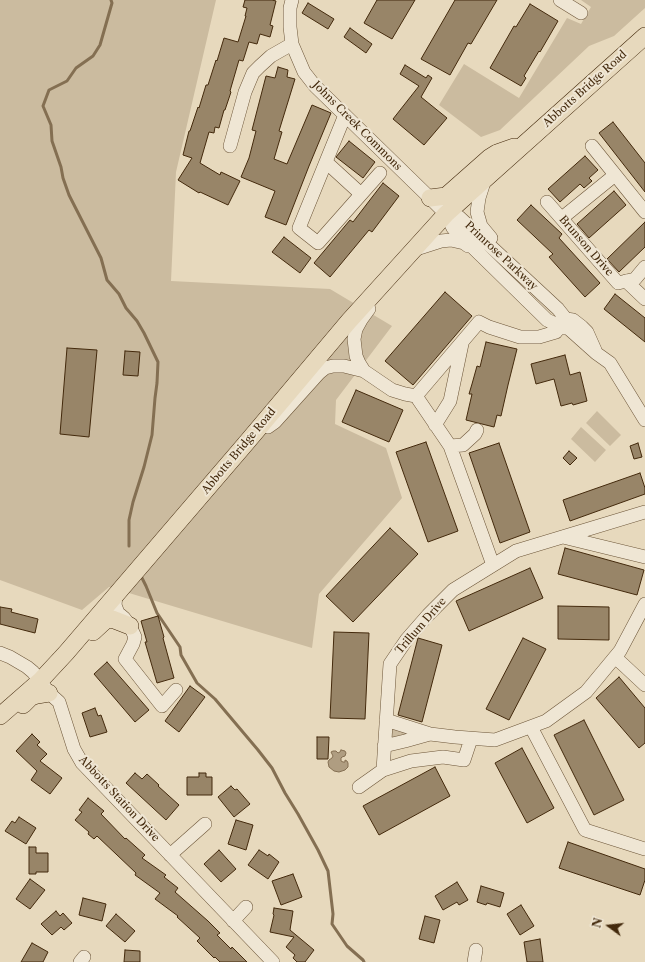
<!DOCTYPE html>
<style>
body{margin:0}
#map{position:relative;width:645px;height:962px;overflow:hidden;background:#e7d9bd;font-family:"Libre Caslon Text",serif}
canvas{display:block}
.north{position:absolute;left:589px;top:906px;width:40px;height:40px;-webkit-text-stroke:3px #efe6d4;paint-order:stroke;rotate:285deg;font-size:11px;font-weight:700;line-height:16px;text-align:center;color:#43290c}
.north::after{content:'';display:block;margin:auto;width:14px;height:18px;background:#43290c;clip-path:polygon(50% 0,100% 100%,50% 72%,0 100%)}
</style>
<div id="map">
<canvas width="645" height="962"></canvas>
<div class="north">N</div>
</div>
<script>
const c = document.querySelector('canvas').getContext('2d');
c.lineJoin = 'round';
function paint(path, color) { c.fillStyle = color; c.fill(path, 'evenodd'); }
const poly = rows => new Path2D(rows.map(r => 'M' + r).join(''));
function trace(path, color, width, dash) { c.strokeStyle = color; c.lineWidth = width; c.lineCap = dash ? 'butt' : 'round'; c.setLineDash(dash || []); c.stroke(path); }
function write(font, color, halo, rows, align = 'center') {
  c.font = font + ' "Libre Caslon Text",serif'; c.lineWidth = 4; c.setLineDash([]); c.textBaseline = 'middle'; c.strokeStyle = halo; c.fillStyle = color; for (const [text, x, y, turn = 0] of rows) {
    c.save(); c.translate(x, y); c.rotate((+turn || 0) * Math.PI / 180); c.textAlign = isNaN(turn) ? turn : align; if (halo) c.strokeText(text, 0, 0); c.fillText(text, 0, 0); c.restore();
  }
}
paint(poly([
 [0,0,216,0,176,172,171,281,330,289,392,326,336,400,335,424,386,448,402,498,319,594,312,648,109,587,82,610,0,580],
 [581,0,645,0,645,8,614,36,589,46,500,130,481,137,439,105,464,64,519,98,567,18,581,24,591,7],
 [597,411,621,435,610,446,586,423],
 [581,427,606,450,595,462,571,439],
 [394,728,417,732,391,740,391,729]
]), '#cbbb9f');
const water = poly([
 [341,750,345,751,346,753,345,756,342,757,341,758,341,761,343,762,345,762,345,760,347,761,348,763,348,767,345,770,339,772,334,771,329,767,328,762,329,760,332,758,333,756,331,752,333,751,336,751,338,753,340,752,341,750]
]);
paint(water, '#af9d81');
trace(water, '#846f52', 1);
trace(poly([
 [111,0,112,3,100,45,93,56,76,68,67,81,49,90,43,106,51,125,52,141,61,167,63,178,69,195,101,258,107,280,119,294,126,308,137,321,144,333,158,362,157,383,155,398,152,435,144,467,133,502,129,520,129,546],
 [142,578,146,586,157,613,180,647,181,655,197,683,215,699,258,750,272,768,285,793,298,814,318,850,328,871,333,914,332,924,347,946,363,960,364,962]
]), '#846f52', 3);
const building = poly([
 [245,0,272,0,276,1,270,25,273,26,270,37,260,34,257,44,249,42,243,61,239,60,230,91,231,92,225,110,224,110,219,128,215,127,214,133,209,132,200,163,220,175,221,172,240,181,228,205,200,192,199,193,178,180,192,158,183,155,189,131,190,131,198,107,199,108,206,85,208,85,216,60,217,61,224,38,238,42,246,16,245,16,247,8,243,7,245,0],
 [377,0,415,0,392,39,364,23,377,0],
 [455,0,497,0,471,44,468,43,450,75,421,59,455,0],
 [308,3,334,19,328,29,302,13,308,3],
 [530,4,558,21,540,52,539,51,524,76,526,78,521,86,490,68,514,26,516,27,530,4],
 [350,28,372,44,366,53,344,37,350,28],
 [405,65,426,78,428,75,432,78,421,97,447,118,424,145,393,119,419,86,400,74,405,65],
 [278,67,288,70,287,77,295,79,279,131,282,132,274,159,287,164,312,105,331,113,309,166,286,225,265,217,275,191,241,177,249,158,256,131,252,130,266,76,275,78,278,67],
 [613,122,645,163,645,192,599,133,613,122],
 [349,141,375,162,363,178,336,157,349,141],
 [585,156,598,170,589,178,592,181,584,188,580,184,560,202,548,189,585,156],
 [383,183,399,196,372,232,369,230,330,277,314,263,350,220,353,222,383,183],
 [614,191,626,205,589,238,577,224,614,191],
 [531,205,562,234,559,238,600,283,585,297,549,257,553,254,517,220,531,205],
 [645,222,645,247,619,272,607,259,645,222],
 [284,237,311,258,300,273,272,252,284,237],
 [445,292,472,316,413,385,385,361,445,292],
 [615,294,645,318,645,342,604,309,615,294],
 [486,342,517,349,508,385,501,416,497,415,494,427,466,420,472,394,469,394,472,384,477,366,480,367,486,342],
 [67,348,97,350,89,437,60,434,67,348],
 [125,351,140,352,138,376,123,375,125,351],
 [565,355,570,375,580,372,587,401,573,405,572,403,561,406,554,379,536,384,531,364,565,355],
 [356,390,403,410,389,442,342,422,356,390],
 [426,442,458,531,428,542,396,452,426,442],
 [499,443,530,532,500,543,469,453,499,443],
 [638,443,642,457,634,459,630,446,638,443],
 [569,451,577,458,570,465,563,458,569,451],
 [640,473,645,488,645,494,570,521,563,500,640,473],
 [390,528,418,554,353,622,326,596,390,528],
 [565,548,644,570,637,595,558,574,565,548],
 [530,568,543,598,469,631,456,601,530,568],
 [558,606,609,607,609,640,558,639,558,606],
 [0,607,12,609,11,612,38,619,35,633,0,624,0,607],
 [158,616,164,637,163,638,174,678,157,683,145,642,147,642,141,621,158,616],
 [334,632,369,633,365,719,330,718,334,632],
 [418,638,442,645,422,722,398,715,418,638],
 [523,638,546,649,509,720,486,709,523,638],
 [107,662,149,710,135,722,94,674,107,662],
 [619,677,645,708,645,743,639,748,596,698,619,677],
 [190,686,205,697,179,732,165,721,190,686],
 [95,708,98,716,101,715,107,732,90,737,82,713,95,708],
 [584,720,624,800,594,815,554,735,584,720],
 [32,734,40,742,37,745,47,754,40,761,62,778,50,794,31,780,37,771,16,751,32,734],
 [317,737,329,737,328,759,317,759,317,737],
 [522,748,554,808,527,823,495,763,522,748],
 [435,767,450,796,379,835,363,806,435,767],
 [135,773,142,779,147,774,159,785,158,786,179,805,166,820,126,783,135,773],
 [199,773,206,773,206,777,212,777,212,795,187,795,187,777,199,777,199,773],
 [231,786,235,790,237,789,250,804,234,817,218,797,231,786],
 [88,798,104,811,101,814,125,839,126,838,145,855,142,858,166,875,164,877,178,888,175,892,208,921,220,933,217,935,231,949,232,947,247,962,220,962,215,957,214,958,197,941,200,938,177,917,178,916,155,899,160,893,135,875,136,873,97,836,94,839,88,834,89,832,75,820,82,812,79,810,88,798],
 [19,817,36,828,26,844,5,831,12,821,15,823,19,817],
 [236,820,253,825,246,850,228,844,236,820],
 [568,842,645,869,645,880,640,895,559,868,568,842],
 [29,847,36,847,36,853,48,853,48,872,36,872,36,874,29,874,29,847],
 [219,850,236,869,221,882,204,864,219,850],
 [259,850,268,856,269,854,279,862,268,879,248,865,259,850],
 [293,874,302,897,281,905,272,881,293,874],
 [30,879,45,890,30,909,16,899,30,879],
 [457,882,468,900,459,905,457,902,443,910,435,896,457,882],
 [481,886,504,893,500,907,487,903,486,905,477,902,481,886],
 [83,898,106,904,102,921,79,915,83,898],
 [521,905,534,926,520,935,507,914,521,905],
 [274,908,293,911,290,930,314,950,305,962,297,962,293,958,295,955,286,947,294,937,270,932,274,915,273,914,274,908],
 [56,911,60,916,63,913,72,923,64,930,61,927,52,935,41,924,56,911],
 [116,914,135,931,125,942,106,926,116,914],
 [425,916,440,920,434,943,419,939,425,916],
 [540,939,543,962,527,962,524,942,540,939],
 [32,943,48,952,43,962,21,962,32,943],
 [125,950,140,951,140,962,124,962,125,950]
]);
paint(building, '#988568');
trace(building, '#43290c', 1);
const minor = poly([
 [292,0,290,8,290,27,292,44,304,72,315,86,430,198,446,214,453,228,547,320,564,328,568,328,596,353,610,363,645,420],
 [560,0,581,13],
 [345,115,299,228,318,243,380,173],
 [230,146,245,92,253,73,260,66,271,56,292,44],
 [592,146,645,212],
 [326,162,361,194],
 [485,179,479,198,477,212,481,226,491,238],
 [547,202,618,283,635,279,645,267],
 [446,214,459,217,558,309,566,319,573,320,582,327,587,332,595,350],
 [562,218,615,175],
 [413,250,441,241,451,240,464,243,468,246],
 [626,281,645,299],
 [364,371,359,363,356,356,354,339,356,329,361,320,369,309],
 [416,396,450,446,493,565],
 [435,425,450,401,462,344],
 [268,427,275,422,319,373,325,368,333,366,344,366,364,371,392,390,405,394,416,396,479,322,489,327,520,337,539,337,556,332,559,326,564,321],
 [450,446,463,445,475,434,477,430],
 [563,537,645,557],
 [116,595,115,605,118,613,124,618,130,626],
 [123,620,130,626,135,637,133,644,125,659,162,706,176,690],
 [0,653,10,657,27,667,33,672,49,693,59,702,74,749,82,763,273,962],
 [615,657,645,685],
 [386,720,430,734,455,737,495,740,546,721,586,692,620,651,645,604],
 [531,727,585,830,645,849],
 [384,746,405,741,430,734],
 [383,770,411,761,443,757,464,760,471,739],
 [359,787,383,770,390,664,407,639,428,615,453,590,516,551,645,512],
 [170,855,205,824],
 [233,921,246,907],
 [80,962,84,957],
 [474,962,476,950]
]);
const major = poly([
 [430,198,446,196,489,158,497,153,514,147],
 [93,632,106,620,112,619,130,626],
 [23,705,31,697,37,695,49,693],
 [0,716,40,681,66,653,247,442,349,321,446,214,645,36]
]);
trace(minor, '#6c5538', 14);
trace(major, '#43290c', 18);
trace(minor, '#efe6d4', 13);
trace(major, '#e7d9bd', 17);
write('11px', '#43290c', '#efe6d4', [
 ["Abbotts Bridge Road",585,89,-42],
 ["Johns Creek Commons",357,126,45],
 ["Brunson Drive",586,246,49],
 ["Primrose Parkway",501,256,43],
 ["Abbotts Bridge Road",239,451,-50],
 ["Trillum Drive",421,626,-49],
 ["Abbotts Station Drive",119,799,47]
]);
</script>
